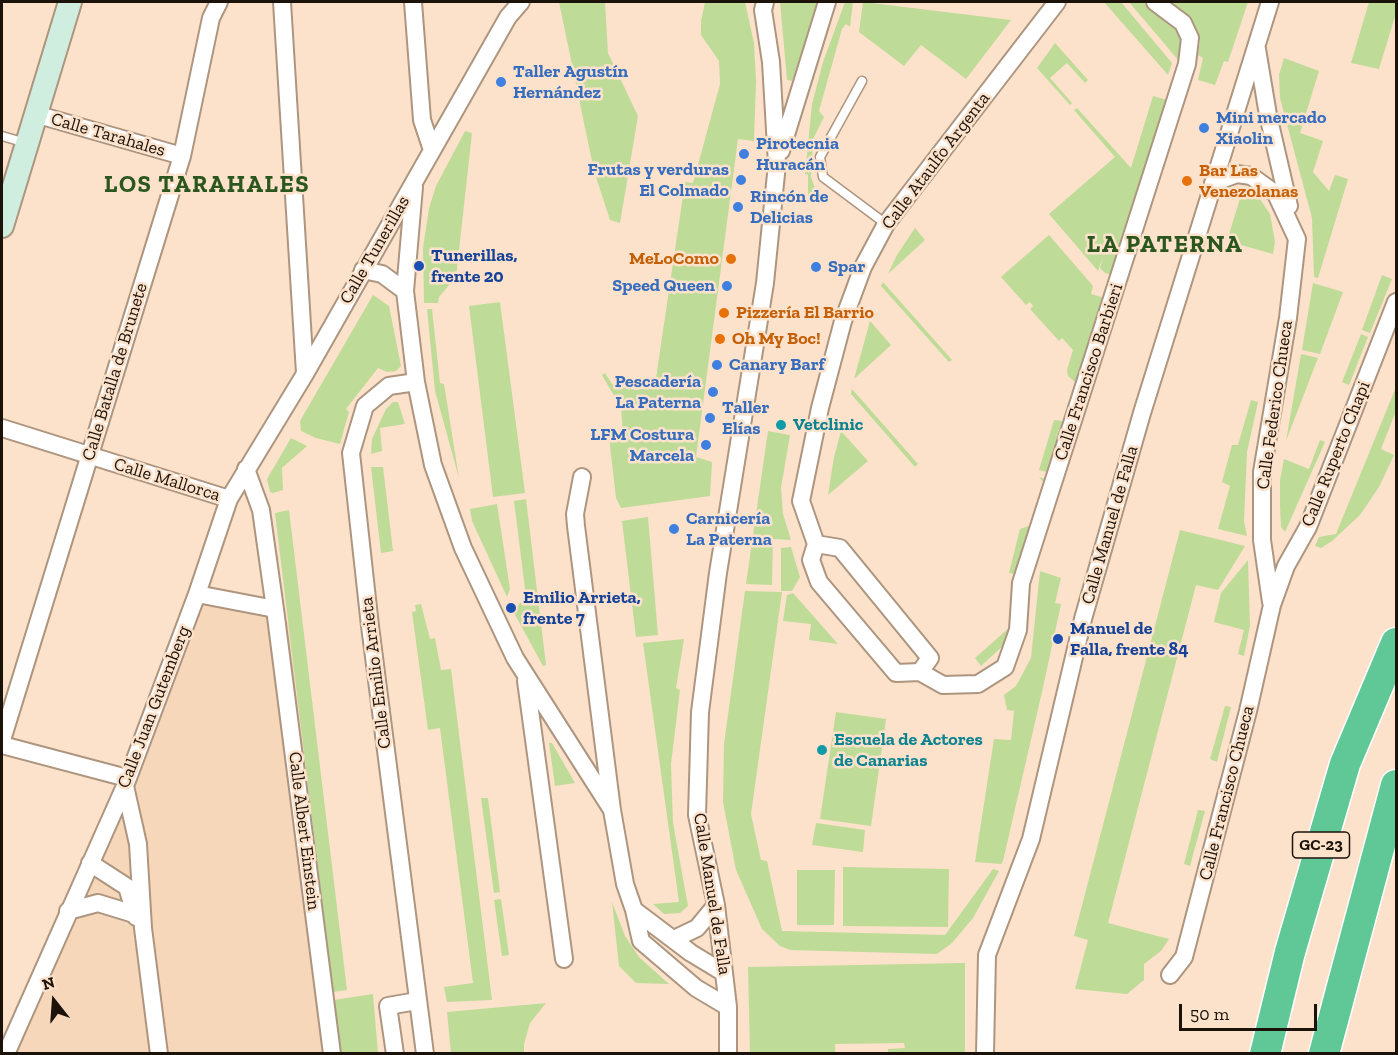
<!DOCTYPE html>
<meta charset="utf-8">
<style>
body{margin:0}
#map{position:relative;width:1398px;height:1055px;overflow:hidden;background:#fce2cb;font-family:"Zilla Slab",serif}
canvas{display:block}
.frame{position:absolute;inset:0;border:3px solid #1b120a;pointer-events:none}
.north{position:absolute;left:24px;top:971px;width:60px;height:60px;-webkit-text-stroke:4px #fce2cb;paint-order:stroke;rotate:343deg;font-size:16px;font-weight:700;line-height:24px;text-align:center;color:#1b120a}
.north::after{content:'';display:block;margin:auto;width:21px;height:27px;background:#1b120a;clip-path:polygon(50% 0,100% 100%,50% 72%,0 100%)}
.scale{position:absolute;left:1179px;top:1004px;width:138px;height:27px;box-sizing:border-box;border:3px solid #1b120a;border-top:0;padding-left:8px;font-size:18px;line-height:21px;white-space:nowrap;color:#1b120a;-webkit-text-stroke:4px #fce2cb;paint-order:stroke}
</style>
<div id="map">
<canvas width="1398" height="1055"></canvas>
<div class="frame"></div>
<div class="north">N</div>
<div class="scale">50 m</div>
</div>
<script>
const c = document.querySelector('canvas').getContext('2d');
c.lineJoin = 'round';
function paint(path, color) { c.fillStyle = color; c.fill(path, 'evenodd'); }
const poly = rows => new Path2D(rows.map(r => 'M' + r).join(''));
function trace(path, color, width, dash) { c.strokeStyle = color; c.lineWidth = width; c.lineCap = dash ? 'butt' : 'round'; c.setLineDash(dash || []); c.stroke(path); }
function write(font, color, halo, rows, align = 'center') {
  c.font = font + ' "Zilla Slab",serif'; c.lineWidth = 5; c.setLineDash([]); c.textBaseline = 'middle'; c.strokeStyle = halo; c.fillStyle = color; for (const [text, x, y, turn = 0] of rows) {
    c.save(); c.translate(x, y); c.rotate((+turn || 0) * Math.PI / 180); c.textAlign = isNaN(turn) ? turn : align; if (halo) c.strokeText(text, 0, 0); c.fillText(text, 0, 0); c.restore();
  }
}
paint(poly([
 [203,602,288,621,340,1053,16,1054,135,782]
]), '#f7d7ba');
paint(poly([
 [559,2,605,2,608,53,638,116,620,223,610,220,594,171],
 [705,2,745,2,754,43,756,81,754,141,738,139,696,457,712,462,710,496,621,508,616,498,609,437,623,434,621,408,602,375,605,373,612,384,635,390,642,389,656,378,685,182,693,183,720,84,719,61,701,35,701,21],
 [780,2,819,2,792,81,787,80],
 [845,2,853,2,850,27,846,24,842,29,819,111,824,117,813,139,811,177,818,197,812,203,808,199,808,175,805,174,812,104,823,62],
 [863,2,1011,20,966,79,921,45,904,66,859,32],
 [1104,2,1121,2,1172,63,1168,75],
 [1129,2,1143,2,1179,30,1184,40,1179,61],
 [1170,2,1248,2,1228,62,1224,61,1215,85,1198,80,1203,58,1198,55,1200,41,1198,32,1190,18],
 [1369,2,1396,2,1396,13,1379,69,1351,63],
 [1055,43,1088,80,1085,83,1067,63,1050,78,1072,103,1070,105,1037,68],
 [1284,58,1319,71,1300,133,1323,141,1313,172,1329,191,1335,175,1348,179,1318,278,1314,277,1312,218,1280,98,1279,75],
 [1153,96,1167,100,1113,275,1105,273,1100,268,1103,256,1098,271,1049,214,1115,157,1074,110,1077,108,1131,168],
 [465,131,472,133,456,277,439,297,438,303,424,303,423,248,429,208,436,186],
 [1250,190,1256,193,1270,214,1275,242,1273,254,1227,241,1241,195],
 [915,228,925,240,888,274,897,255],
 [1049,235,1093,286,1091,294,1105,298,1051,473,1039,470,1054,420,1063,421,1075,382,1068,376,1067,370,1073,350,1062,338,1059,341,1030,309,1033,306,1030,302,1026,305,1001,277],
 [1382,275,1392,279,1370,333,1362,330],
 [883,282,952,360,949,362,881,286],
 [1313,283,1343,292,1320,354,1302,350],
 [373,295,389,306,401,366,396,371,387,372,378,368,346,409,349,412,340,444,316,438,301,431,300,421],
 [500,302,525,493,493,497,469,306],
 [427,309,432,309,440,383,444,384,459,478,435,391],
 [870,321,891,345,854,379],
 [1361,334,1368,337,1349,385,1342,382],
 [1301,354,1318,358,1286,441],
 [1396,387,1396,411,1381,449,1394,455,1379,487,1360,515,1332,541,1321,548,1315,546,1319,537,1336,534],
 [852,389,918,464,915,467,851,394],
 [1251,400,1258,402,1247,452,1244,521,1247,536,1218,529,1230,486,1222,482,1232,445,1238,445],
 [393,402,398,402,405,424,380,428,382,451,371,454,372,439,386,409],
 [768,431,790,435,781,488,783,514,791,540,773,539,772,585,746,584],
 [841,431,868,461,828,495,834,457],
 [291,438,307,446,282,468,283,490,273,493,270,492,267,479],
 [1320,440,1325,442,1285,532,1281,527,1280,507,1280,480,1284,459,1309,469],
 [371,467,383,467,393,551,381,553],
 [1039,477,1050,481,1020,575,1009,573,1020,529,1031,525,1045,484],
 [526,499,546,665,543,666,513,611,521,602,525,589,514,501],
 [497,504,510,589,507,597,472,521,470,509],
 [289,510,347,990,333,992,275,513],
 [648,517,658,635,636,637,622,521],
 [1180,530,1245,546,1218,590,1196,585,1108,923,1169,939,1161,951,1144,964,1144,980,1127,994,1075,989,1088,940,1074,936],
 [791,547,800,577,792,591,781,591,781,548],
 [1248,560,1250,626,1244,656,1238,654,1244,630,1214,622,1221,593],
 [1040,571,1061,578,1055,603,1061,604,1042,692,1003,861,1001,864,975,862,994,739,1011,740,1014,711,1007,710,1004,695,1016,686,1031,658],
 [745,591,782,592,751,814,761,860,767,861,782,931,945,935,993,869,999,871,973,918,952,943,937,954,790,950,780,946,762,929,736,870,723,802,724,744],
 [793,593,838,644,809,640,811,624,783,621,787,595],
 [421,604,430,639,435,638,441,670,451,669,492,1000,447,1002,444,987,473,983,440,728,428,730,412,612,416,611,415,605],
 [1010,627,1004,645,981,666,975,658],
 [684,639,676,688,680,690,671,764,673,823,688,906,680,913,664,914,653,904,679,902,643,643],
 [1225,706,1231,707,1217,762,1210,759],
 [836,712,886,719,871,826,820,819],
 [549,743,552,743,575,783,555,786],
 [481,798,488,798,500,892,494,893],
 [1198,810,1205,811,1190,866,1184,864],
 [816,823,865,830,863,852,812,845],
 [843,867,949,869,948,927,843,926],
 [797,870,835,870,834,925,797,925],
 [501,899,509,955,502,956,494,900],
 [612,902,625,936,639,957,669,984,636,983,619,966],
 [965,963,965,1053,888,1053,888,1049,905,1048,904,1043,835,1044,835,1053,750,1053,748,967],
 [373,994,378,1053,340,1053,334,1000],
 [546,1003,530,1023,524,1044,524,1053,451,1053,447,1012]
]), '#bfdb98');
const lane = poly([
 [862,81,820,157,823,177,886,224],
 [2,136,26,143]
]);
const street = poly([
 [282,2,305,373],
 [413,2,422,120,432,150],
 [1257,49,1268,115,1289,206],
 [35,114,182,156],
 [781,151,827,2],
 [1213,183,1237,174,1251,176,1276,194,1297,239,1288,318,1262,472,1262,540,1271,602],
 [414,187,405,291,416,382,433,465,463,548,515,658,612,810],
 [363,270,382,274,405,291],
 [416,382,389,386,365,406,351,453,370,626,425,1054],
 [2,428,229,499],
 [246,469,261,510,275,609,332,1054],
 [582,477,575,514,576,526,612,810,625,884,634,910,641,941,696,988,728,1007],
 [816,544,840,548,930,658,920,672,896,673,819,582,811,560,816,544,801,501,820,408,843,321,863,267,886,224,1057,2],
 [197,594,275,609],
 [920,672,943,685,978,684,1005,667,1018,630,1021,583,1187,64,1190,38,1183,23,1155,2],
 [526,681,564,959],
 [2,740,182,156,211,18,219,2],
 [2,745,127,778],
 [125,786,138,844,143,928,159,1054],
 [90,863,127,887,136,917],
 [634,910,691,953,724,973],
 [68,911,98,903,134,914],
 [674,939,697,928,716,905],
 [1170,975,1184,957,1248,711,1272,605,1286,566,1308,527,1396,302],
 [6,1054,125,786,197,594,229,499,305,374,508,17,521,2],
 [395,1054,388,1006,417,1001],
 [728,1054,728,1007,716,905,697,815,700,712,718,573,765,283,777,164,771,62,763,10,765,2],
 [985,1054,987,955,1031,839,1083,619,1142,413,1270,2]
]);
const secondary = poly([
 [2,226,70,2]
]);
const highway = poly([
 [1265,1054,1290,952,1345,764,1396,643],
 [1324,1054,1396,785]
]);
trace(lane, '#ad957f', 11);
trace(street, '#ad957f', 20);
trace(secondary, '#ad957f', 26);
trace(highway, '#fff', 33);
trace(lane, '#fff', 8);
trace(street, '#fff', 16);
trace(secondary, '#cfeee0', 22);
trace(highway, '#60c897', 30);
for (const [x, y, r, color] of [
 [501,82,6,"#3f7fe0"],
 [1204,128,6,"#3f7fe0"],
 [744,154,6,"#3f7fe0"],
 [741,180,6,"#3f7fe0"],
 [1187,181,6,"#e8710a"],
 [738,207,6,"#3f7fe0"],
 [731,259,6,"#e8710a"],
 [419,266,6,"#1a4fb4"],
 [816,267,6,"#3f7fe0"],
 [727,286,6,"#3f7fe0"],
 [724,313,6,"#e8710a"],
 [720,339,6,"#e8710a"],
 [717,365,6,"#3f7fe0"],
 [713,392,6,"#3f7fe0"],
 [710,418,6,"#3f7fe0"],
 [781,425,6,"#0f9aa8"],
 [706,445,6,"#3f7fe0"],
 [674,529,6,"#3f7fe0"],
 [511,608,6,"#1a4fb4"],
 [1058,639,6,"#1a4fb4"],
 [822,750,6,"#0f9aa8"]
]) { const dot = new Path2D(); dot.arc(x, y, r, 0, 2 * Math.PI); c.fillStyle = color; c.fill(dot); trace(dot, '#fce2cb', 2); }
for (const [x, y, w] of [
 [1321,845,57]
]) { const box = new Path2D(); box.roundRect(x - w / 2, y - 13, w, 26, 4.5); c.fillStyle = '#fce2cb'; c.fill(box); trace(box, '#1b120a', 1.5); }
write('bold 16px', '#1b120a', null, [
 ["GC-23",1321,845]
]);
write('bold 18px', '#366cbe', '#fce2cb', [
 ["Taller Agustín",513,72],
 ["Hernández",513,93],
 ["Mini mercado",1216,118],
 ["Xiaolin",1216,139],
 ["Pirotecnia",756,144],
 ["Huracán",756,165],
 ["Frutas y verduras",729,170,"right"],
 ["El Colmado",729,191,"right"],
 ["Rincón de",750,197],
 ["Delicias",750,218],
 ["Spar",828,267],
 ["Speed Queen",715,286,"right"],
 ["Canary Barf",729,365],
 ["Pescadería",701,382,"right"],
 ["La Paterna",701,403,"right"],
 ["Taller",722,408],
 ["Elías",722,429],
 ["LFM Costura",694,435,"right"],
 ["Marcela",694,456,"right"],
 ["Carnicería",686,519],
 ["La Paterna",686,540]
], 'left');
write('18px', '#1b120a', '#fce2cb', [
 ["Calle Tarahales",108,135,16],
 ["Calle Ataulfo Argenta",936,161,-53],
 ["Calle Tunerillas",375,250,-60],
 ["Calle Batalla de Brunete",115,372,-73],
 ["Calle Francisco Barbieri",1089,372,-72],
 ["Calle Federico Chueca",1275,405,-82],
 ["Calle Ruperto Chapi",1336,454,-68],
 ["Calle Mallorca",167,480,17],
 ["Calle Manuel de Falla",1110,525,-74],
 ["Calle Emilio Arrieta",376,673,-97],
 ["Calle Juan Gutemberg",154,707,-69],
 ["Calle Francisco Chueca",1227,793,-76],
 ["Calle Albert Einstein",304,831,83],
 ["Calle Manuel de Falla",712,894,81]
]);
write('bold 18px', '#c56008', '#fce2cb', [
 ["Bar Las",1199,171],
 ["Venezolanas",1199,192],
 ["MeLoComo",719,259,"right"],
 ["Pizzería El Barrio",736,313],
 ["Oh My Boc!",732,339]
], 'left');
write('bold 18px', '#164399', '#fce2cb', [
 ["Tunerillas,",431,256],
 ["frente 20",431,277],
 ["Emilio Arrieta,",523,598],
 ["frente 7",523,619],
 ["Manuel de",1070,629],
 ["Falla, frente 84",1070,650]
], 'left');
write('bold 18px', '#0d838f', '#fce2cb', [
 ["Vetclinic",793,425],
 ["Escuela de Actores",834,740],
 ["de Canarias",834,761]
], 'left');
c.letterSpacing = '1.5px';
write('bold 24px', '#2b571e', '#fce2cb', [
 ["LOS TARAHALES",207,185],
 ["LA PATERNA",1165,245]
]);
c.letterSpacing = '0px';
</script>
